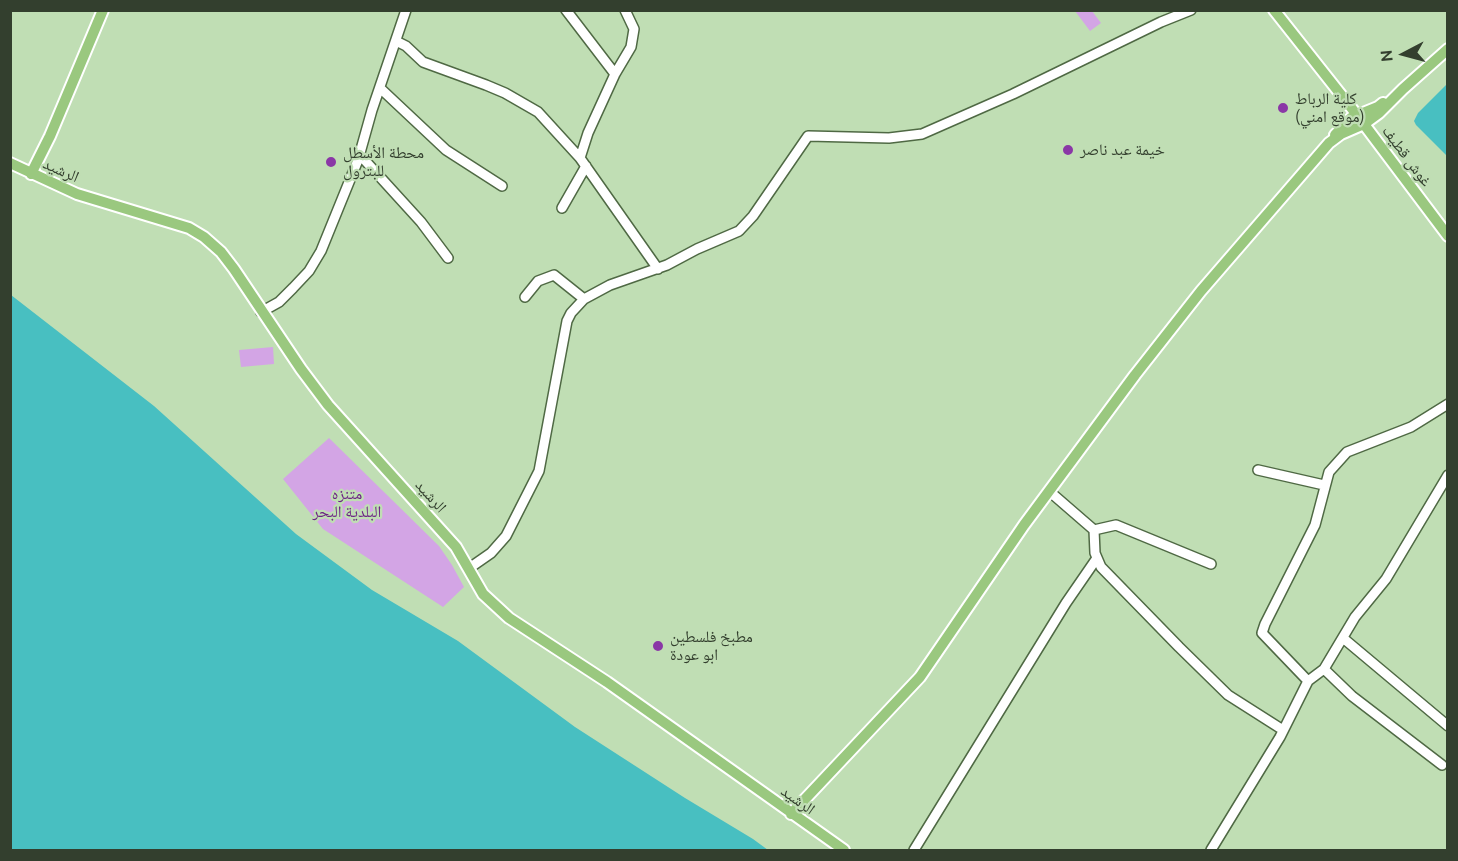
<!DOCTYPE html>
<meta charset="utf-8">
<style>
body{margin:0}
#map{position:relative;width:1458px;height:861px;overflow:hidden;background:#c0deb4;font-family:Ubuntu,sans-serif}
canvas{display:block}
.frame{position:absolute;inset:0;border:12px solid #333f2e;pointer-events:none}
.north{position:absolute;left:1374px;top:24px;width:60px;height:60px;-webkit-text-stroke:4px #c0deb4;paint-order:stroke;rotate:264deg;font-size:16px;font-weight:700;line-height:24px;text-align:center;color:#333f2e}
.north::after{content:'';display:block;margin:auto;width:21px;height:27px;background:#333f2e;clip-path:polygon(50% 0,100% 100%,50% 72%,0 100%)}
</style>
<div id="map">
<canvas width="1458" height="861"></canvas>
<div class="frame"></div>
<div class="north">N</div>
</div>
<script>
const c = document.querySelector('canvas').getContext('2d');
c.lineJoin = 'round';
function paint(path, color) { c.fillStyle = color; c.fill(path, 'evenodd'); }
const poly = rows => new Path2D(rows.map(r => 'M' + r).join(''));
function trace(path, color, width, dash) { c.strokeStyle = color; c.lineWidth = width; c.lineCap = dash ? 'butt' : 'round'; c.setLineDash(dash || []); c.stroke(path); }
function write(font, color, halo, rows, align = 'center') {
  c.font = font + ' Ubuntu,"Noto Naskh Arabic",sans-serif'; c.lineWidth = 4.5; c.setLineDash([]); c.textBaseline = 'middle'; c.strokeStyle = halo; c.fillStyle = color; for (const [text, x, y, turn = 0] of rows) {
    c.save(); c.translate(x, y); c.rotate((+turn || 0) * Math.PI / 180); c.textAlign = isNaN(turn) ? turn : align; if (halo) c.strokeText(text, 0, 0); c.fillText(text, 0, 0); c.restore();
  }
}
paint(poly([
 [1075,11,1092,11,1101,23,1090,31],
 [273,347,274,364,241,367,239,350],
 [329,438,439,546,452,565,464,587,443,607,323,529,283,479]
]), '#d3a5e5');
paint(poly([
 [1447,84,1447,156,1416,125,1414,121,1418,113],
 [11,295,154,406,296,534,372,590,458,641,575,727,685,798,753,839,768,850,11,850]
]), '#48bfc1');
const minor = poly([
 [566,10,615,74],
 [396,41,406,46,423,62,486,85,505,93,538,112,580,158,658,269],
 [380,88,446,150,502,186],
 [360,155,421,222,448,258],
 [580,158,588,133,615,74,631,47,634,29,625,10],
 [562,208,586,166],
 [525,297,538,281,554,275,584,299],
 [261,312,279,302,293,288,309,271,321,251,358,160,372,110,406,10],
 [1258,470,1324,485],
 [1049,491,1094,530,1095,553,1101,567,1179,647,1228,695,1283,730],
 [1094,530,1116,525,1211,564],
 [468,569,491,553,506,536,539,471,567,321,571,313,584,299,610,285,667,265,697,249,739,231,753,216,808,136,889,138,922,134,1013,94,1161,22,1191,10],
 [1343,638,1448,726],
 [1324,669,1352,696,1442,765],
 [1308,681,1324,669,1355,617,1386,579,1448,475],
 [914,850,1066,603,1097,558],
 [1211,850,1280,737,1308,681,1262,633,1265,624,1315,525,1329,472,1347,452,1411,427,1448,404]
]);
const major = poly([
 [1274,10,1357,115,1448,236],
 [1335,135,1351,118,1378,107,1383,103],
 [10,163,77,194,189,228,204,237,221,252,234,269,301,369,328,405,456,547,483,594,509,618,607,682,844,850],
 [31,174,50,136,103,10],
 [791,814,920,677,1024,525,1135,375,1201,291,1329,143,1341,134,1364,124,1379,113,1403,89,1448,49]
]);
trace(minor, '#4f6944', 12);
trace(major, '#fff', 14);
trace(minor, '#fff', 9);
trace(major, '#9ac87f', 10);
for (const [x, y, r, color] of [
 [1283,108,6,"#8a37a6"],
 [1068,150,6,"#8a37a6"],
 [331,162,6,"#8a37a6"],
 [658,646,6,"#8a37a6"]
]) { const dot = new Path2D(); dot.arc(x, y, r, 0, 2 * Math.PI); c.fillStyle = color; c.fill(dot); trace(dot, '#c0deb4', 2); }
write('16px', '#333f2e', '#c0deb4', [
 ["كلية الرباط",1295,99],
 ["(موقع امني)",1295,117],
 ["خيمة عبد ناصر",1080,150],
 ["محطة الأسطل",343,153],
 ["للبترول",343,171],
 ["مطبخ فلسطين",670,637],
 ["ابو عودة",670,655]
], 'left');
write('16px', '#333f2e', '#c0deb4', [
 ["غوش قطيف",1407,156,53],
 ["الرشيد",61,170,24],
 ["الرشيد",431,496,48],
 ["الرشيد",798,800,36]
]);
write('16px', '#6d2485', '#c0deb4', [
 ["متنزه",347,494],
 ["البلدية البحر",347,512]
]);
</script>
